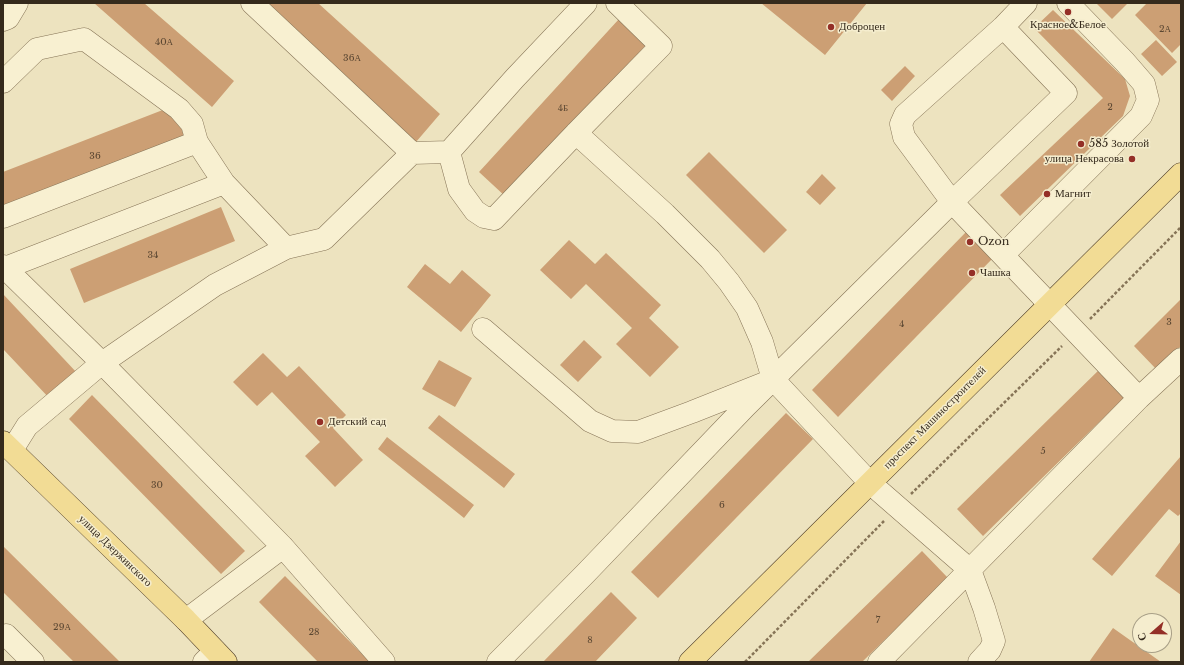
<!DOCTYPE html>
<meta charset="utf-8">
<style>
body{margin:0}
#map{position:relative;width:1184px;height:665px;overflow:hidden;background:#ede3bf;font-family:"Libre Baskerville",serif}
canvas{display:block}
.frame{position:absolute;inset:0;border:4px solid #352a1c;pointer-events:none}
.north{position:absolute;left:1132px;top:613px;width:40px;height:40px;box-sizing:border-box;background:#f5edce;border:1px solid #a89f87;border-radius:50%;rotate:250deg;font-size:11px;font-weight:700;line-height:16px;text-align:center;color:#352a1c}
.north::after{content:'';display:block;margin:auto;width:14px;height:18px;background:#942f27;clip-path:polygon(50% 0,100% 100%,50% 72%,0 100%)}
</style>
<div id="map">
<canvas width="1184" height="665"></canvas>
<div class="frame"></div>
<div class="north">С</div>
</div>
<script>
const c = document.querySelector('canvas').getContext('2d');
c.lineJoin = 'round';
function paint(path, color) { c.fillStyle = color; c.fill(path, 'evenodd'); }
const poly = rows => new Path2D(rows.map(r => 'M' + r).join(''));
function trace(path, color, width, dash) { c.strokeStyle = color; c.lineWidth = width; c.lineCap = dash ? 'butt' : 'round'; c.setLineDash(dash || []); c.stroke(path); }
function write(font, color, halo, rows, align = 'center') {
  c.font = font + ' "Libre Baskerville",serif'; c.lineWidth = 3; c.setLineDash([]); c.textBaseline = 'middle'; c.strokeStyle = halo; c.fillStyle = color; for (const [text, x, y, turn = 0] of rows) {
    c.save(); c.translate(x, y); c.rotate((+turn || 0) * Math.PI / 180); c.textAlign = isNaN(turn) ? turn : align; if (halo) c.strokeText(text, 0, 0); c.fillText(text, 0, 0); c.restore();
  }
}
paint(poly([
 [94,3,144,3,234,81,212,107],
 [263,3,318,3,440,114,416,142],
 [761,3,867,3,825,55],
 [1096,3,1128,3,1112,19],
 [1147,3,1181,3,1181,44,1172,53,1135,15],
 [1053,10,1125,79,1130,96,1123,116,1020,216,1000,195,1103,98,1034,28],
 [619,19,646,45,506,197,479,172],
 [1156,40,1177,62,1162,76,1141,54],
 [905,66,915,76,892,101,881,90],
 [173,106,186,141,3,212,3,172],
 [709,152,787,230,764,253,686,175],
 [822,174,836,188,820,205,806,192],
 [221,207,235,241,84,303,70,269],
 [966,232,993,258,838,417,812,390],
 [569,240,595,264,606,253,661,305,649,318,679,347,650,377,616,344,632,328,586,284,571,299,540,270],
 [425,264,450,284,462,270,491,295,461,332,407,287],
 [3,294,78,374,51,400,3,349],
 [1181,299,1181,346,1157,370,1134,346],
 [584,340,602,357,578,382,560,365],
 [263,353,287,377,299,366,346,415,333,428,363,460,335,487,305,456,320,442,272,392,257,406,233,382],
 [439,360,472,378,455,407,422,389],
 [1103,366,1130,392,983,536,957,509],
 [92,395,245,551,221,574,69,419],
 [786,413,813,439,658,598,631,572],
 [439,415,515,474,504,488,428,428],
 [387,437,474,505,464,518,378,449],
 [1181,456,1181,513,1178,516,1169,509,1112,576,1092,559],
 [1181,541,1181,595,1155,576],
 [3,546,120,662,74,662,3,592],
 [922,551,948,578,862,662,808,662],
 [285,576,370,662,318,662,259,602],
 [611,592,637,618,595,662,543,662],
 [1113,628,1161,662,1089,662]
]), '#cc9f74');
const minor = poly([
 [252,3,412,153],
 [3,20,8,18,17,3],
 [1003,27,1066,93,952,202,1139,398],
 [3,82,37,49,84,39,179,109,192,124,197,142,224,183,286,248],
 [576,133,665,214,710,259,729,282,747,308,762,342,773,379,870,483,970,570,984,608,994,641,990,650,979,662],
 [449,152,459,189,475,211,484,217,494,219,576,133,661,46,617,3],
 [3,217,197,142],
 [1003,255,1141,116,1148,100,1144,84,1125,62,1068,3],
 [3,266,102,363,283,547,384,662],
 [5,268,224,183],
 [483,329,590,421,612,431,638,432,692,412,765,383],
 [12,450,27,426,102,363,215,285,286,248,324,239,412,153,449,152,515,78,586,3],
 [186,620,283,547],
 [6,635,33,662],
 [204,662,215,651],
 [498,662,585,574,746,406,952,202,904,137,901,124,905,115,1003,27,1026,3],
 [879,662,1139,398,1181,359]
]);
const major = poly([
 [3,442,186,620,226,662],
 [690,662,1181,174]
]);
trace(minor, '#867457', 23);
trace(major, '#53412c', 23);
trace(poly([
 [1090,319,1181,227],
 [911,494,1062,346],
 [745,662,884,521]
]), '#867457', 2.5, [3, 2]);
trace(minor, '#f8f0d1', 22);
trace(major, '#f2dc95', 22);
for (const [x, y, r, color] of [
 [1068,12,4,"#942f27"],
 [831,27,4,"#942f27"],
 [1081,144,4,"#942f27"],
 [1132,159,4,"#942f27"],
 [1047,194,4,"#942f27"],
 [970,242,4,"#942f27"],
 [972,273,4,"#942f27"],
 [320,422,4,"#942f27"]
]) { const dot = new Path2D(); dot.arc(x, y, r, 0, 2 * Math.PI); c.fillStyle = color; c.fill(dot); trace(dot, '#f5edce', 1.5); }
write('9px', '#5b4732', null, [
 ["2А",1165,29],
 ["40А",164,42],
 ["36А",352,58],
 ["2",1110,107],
 ["4Б",563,108],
 ["36",95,156],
 ["34",153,255],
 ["3",1169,322],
 ["4",902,324],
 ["5",1043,451],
 ["30",157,485],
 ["6",722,505],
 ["7",878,620],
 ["29А",62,627],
 ["28",314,632],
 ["8",590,640]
]);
write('11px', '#352a1c', '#f5edce', [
 ["Красное&Белое",1068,25,"center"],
 ["Доброцен",839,27],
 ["585 Золотой",1089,144],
 ["улица Некрасова",1124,159,"right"],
 ["Магнит",1055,194],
 ["Ozon",978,242],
 ["Чашка",980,273],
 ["Детский сад",328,422]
], 'left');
write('11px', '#352a1c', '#f5edce', [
 ["проспект Машиностроителей",935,418,-45],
 ["улица Дзержинского",115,551,44]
]);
</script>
